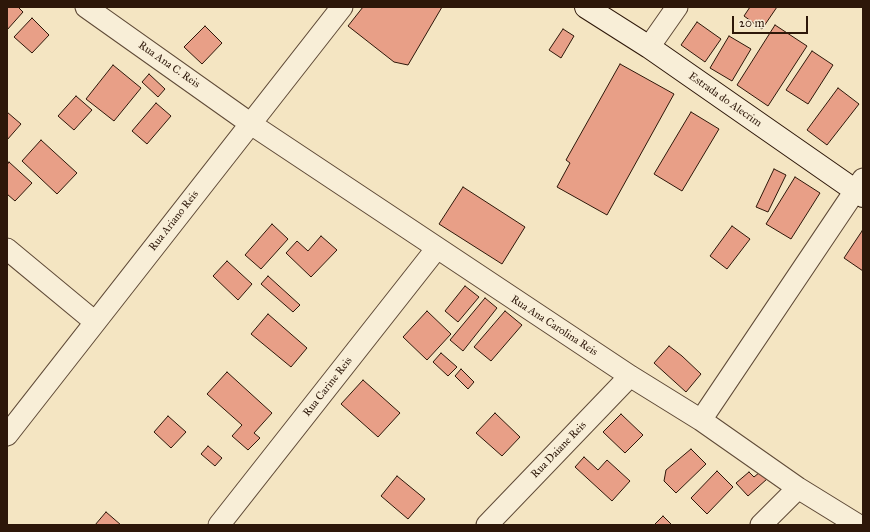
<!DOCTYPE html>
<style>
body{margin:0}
#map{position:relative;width:870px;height:532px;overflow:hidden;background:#f4e5c2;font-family:"IM FELL Great Primer",serif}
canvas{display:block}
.frame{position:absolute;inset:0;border:8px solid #2d1709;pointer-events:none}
.scale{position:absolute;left:732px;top:16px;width:76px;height:18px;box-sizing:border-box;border:2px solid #2d1709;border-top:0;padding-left:5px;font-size:12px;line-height:14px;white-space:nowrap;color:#2d1709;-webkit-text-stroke:3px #f8eed7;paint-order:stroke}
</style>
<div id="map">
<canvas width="870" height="532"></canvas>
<div class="frame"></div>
<div class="scale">20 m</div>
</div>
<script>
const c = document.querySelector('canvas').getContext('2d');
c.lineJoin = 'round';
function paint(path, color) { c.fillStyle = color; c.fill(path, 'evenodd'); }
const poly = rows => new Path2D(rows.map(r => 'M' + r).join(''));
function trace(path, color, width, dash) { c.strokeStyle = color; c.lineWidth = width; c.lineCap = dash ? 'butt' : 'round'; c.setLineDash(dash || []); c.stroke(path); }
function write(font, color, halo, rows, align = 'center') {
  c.font = font + ' "IM FELL Great Primer",serif'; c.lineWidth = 4; c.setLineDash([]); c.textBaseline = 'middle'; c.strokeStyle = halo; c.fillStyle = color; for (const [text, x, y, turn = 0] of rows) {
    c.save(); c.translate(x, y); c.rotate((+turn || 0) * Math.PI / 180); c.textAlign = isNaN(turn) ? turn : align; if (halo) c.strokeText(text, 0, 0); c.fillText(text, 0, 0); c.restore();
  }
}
const building = poly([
 [7,7,18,7,23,12,7,30,7,7],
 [363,7,442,7,408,65,394,62,348,26,363,7],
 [750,7,777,7,762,29,744,16,750,7],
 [32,18,49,35,32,53,14,37,32,18],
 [697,22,721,39,705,62,681,45,697,22],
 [775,25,807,46,768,106,737,85,775,25],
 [205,26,222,43,202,64,184,47,205,26],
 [563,29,574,36,561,58,549,50,563,29],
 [729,36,751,49,732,81,710,68,729,36],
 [812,51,833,65,808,104,786,90,812,51],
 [620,64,674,94,607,215,557,187,570,163,566,160,620,64],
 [113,65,141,88,114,121,86,99,113,65],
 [149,74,165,89,158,97,142,82,149,74],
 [838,88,859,104,827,145,807,130,838,88],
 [76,96,92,110,74,130,58,116,76,96],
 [156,103,171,116,147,144,132,131,156,103],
 [7,112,21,124,7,140,7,112],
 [691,112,719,129,682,191,654,174,691,112],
 [41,140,77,173,57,194,22,161,41,140],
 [9,162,32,183,15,201,7,194,7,165,9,162],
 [774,169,786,175,768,212,756,207,774,169],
 [795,177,820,193,791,239,766,224,795,177],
 [463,187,525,227,502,264,439,224,463,187],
 [272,224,288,239,261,269,245,255,272,224],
 [732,226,750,239,727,269,710,256,732,226],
 [862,231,863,232,863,271,844,258,862,231],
 [321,236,337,250,311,277,286,253,297,241,308,251,321,236],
 [227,261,252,284,238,300,213,276,227,261],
 [268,276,300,305,293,312,261,284,268,276],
 [465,286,479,297,458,322,445,311,465,286],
 [485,298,497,308,463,351,450,340,485,298],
 [427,311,451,334,427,360,403,337,427,311],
 [505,311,522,325,491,361,474,347,505,311],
 [268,314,307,348,291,367,251,334,268,314],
 [669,346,682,356,701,374,686,392,654,363,669,346],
 [441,353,457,367,448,376,433,362,441,353],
 [461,369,474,382,468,389,455,376,461,369],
 [227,372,272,413,254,433,260,438,248,450,232,436,242,425,207,394,227,372],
 [363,380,400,413,378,437,341,404,363,380],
 [495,413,520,437,502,456,476,433,495,413],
 [621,414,643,435,625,453,603,432,621,414],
 [168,416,186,432,171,448,154,432,168,416],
 [208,446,222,458,215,466,201,454,208,446],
 [691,449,706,464,676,493,664,481,666,470,691,449],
 [584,457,598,470,607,460,630,481,612,501,575,467,584,457],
 [717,471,733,487,707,514,691,498,717,471],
 [749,472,754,477,760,472,767,479,748,496,736,483,749,472],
 [397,476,425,499,408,519,381,496,397,476],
 [106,512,121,525,95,525,106,512],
 [663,516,672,525,654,525,663,516]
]);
paint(building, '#e89f87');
trace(building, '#2d1709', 1);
const street = poly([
 [86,7,251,124,630,376,701,420,798,488,858,525],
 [649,47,677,7],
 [7,249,95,322],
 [701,420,863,179],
 [7,435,342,7],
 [219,525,437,248],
 [487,525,630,376],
 [761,525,798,488]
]);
const secondary = poly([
 [586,7,649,47,863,196]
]);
trace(street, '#5f4a37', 23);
trace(secondary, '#2d1709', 24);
trace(street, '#f8eed7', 21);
trace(secondary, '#f8eed7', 22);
write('11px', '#2d1709', '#f8eed7', [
 ["Rua Ana C. Reis",169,65,35],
 ["Estrada do Alecrim",725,100,35],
 ["Rua Ariano Reis",174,221,-52],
 ["Rua Ana Carolina Reis",554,326,33],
 ["Rua Carine Reis",328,387,-52],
 ["Rua Daiane Reis",559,450,-46]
]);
</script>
